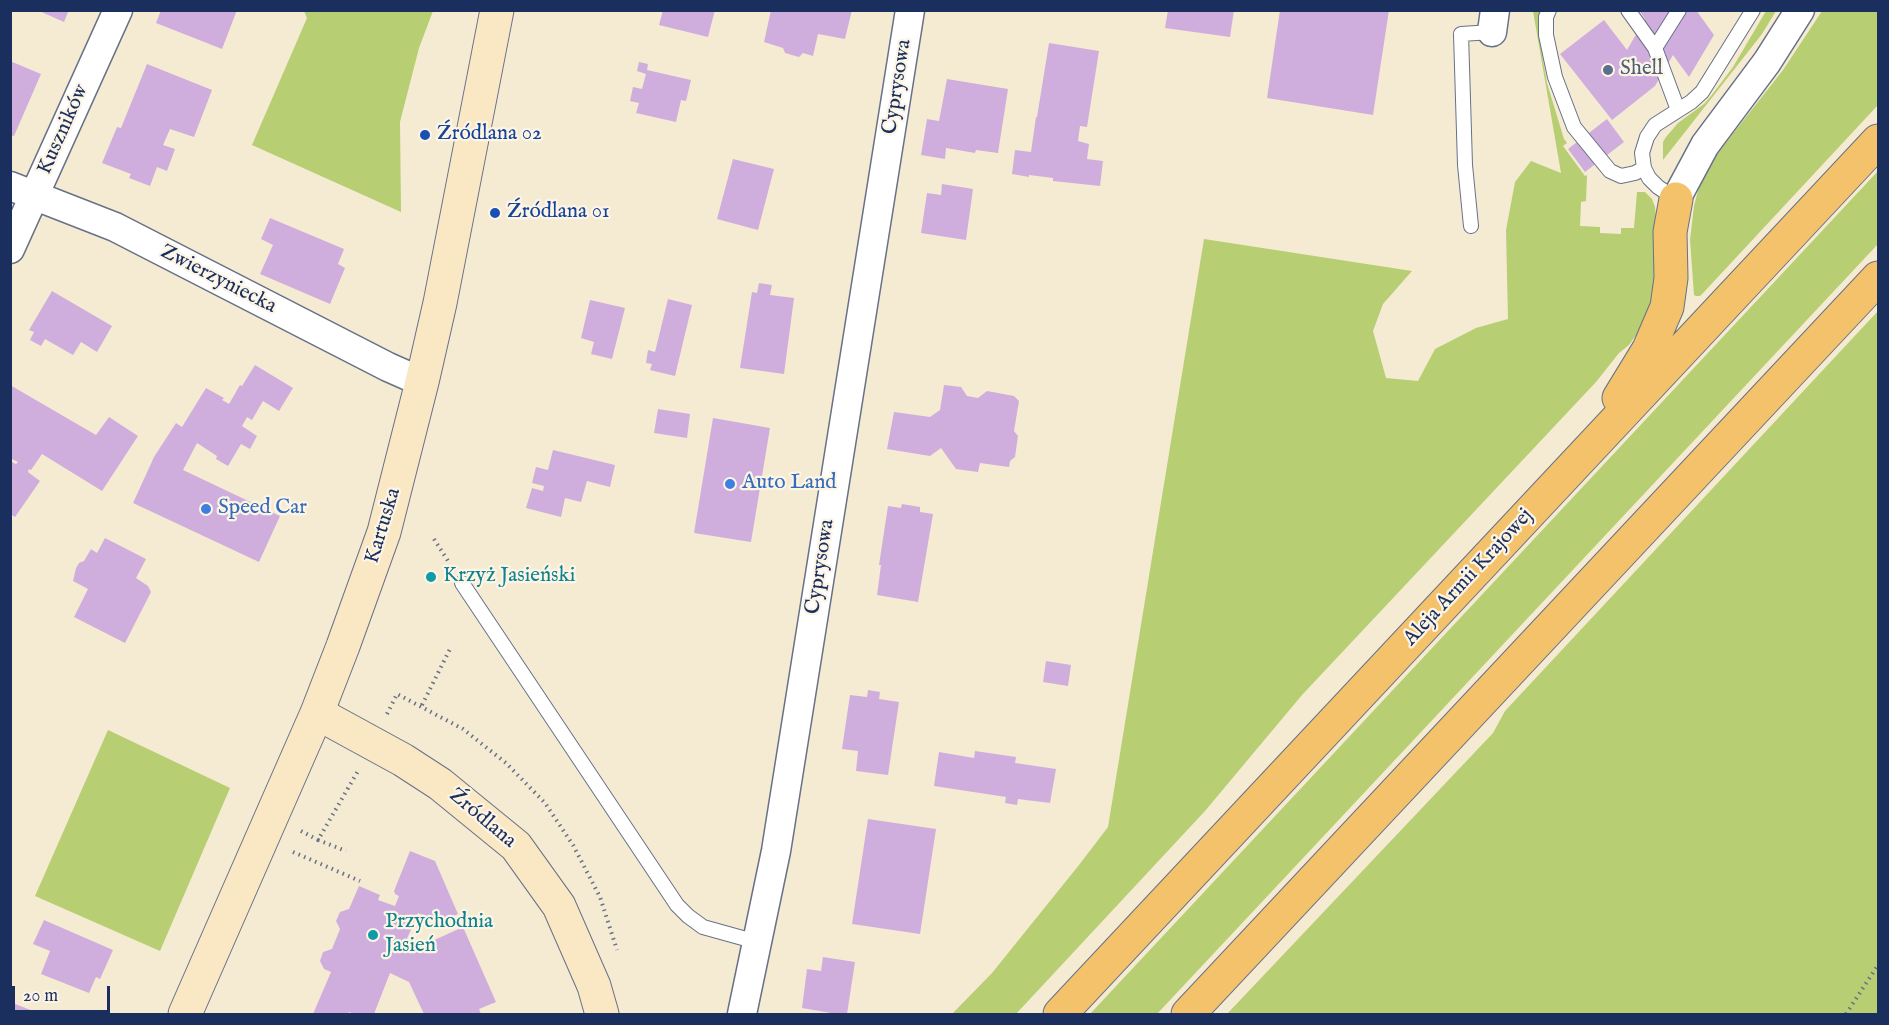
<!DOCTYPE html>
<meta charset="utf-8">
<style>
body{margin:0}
#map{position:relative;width:1889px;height:1025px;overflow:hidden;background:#f5ebd3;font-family:"IM FELL English",serif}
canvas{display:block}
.frame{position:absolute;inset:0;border:12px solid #1b2f5e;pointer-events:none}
.scale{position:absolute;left:12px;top:986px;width:98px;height:27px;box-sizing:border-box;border:3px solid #1b2f5e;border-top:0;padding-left:8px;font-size:18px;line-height:21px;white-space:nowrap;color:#1b2f5e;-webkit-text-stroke:4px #fcf5e5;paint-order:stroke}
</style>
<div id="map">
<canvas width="1889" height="1025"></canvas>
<div class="frame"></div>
<div class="scale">20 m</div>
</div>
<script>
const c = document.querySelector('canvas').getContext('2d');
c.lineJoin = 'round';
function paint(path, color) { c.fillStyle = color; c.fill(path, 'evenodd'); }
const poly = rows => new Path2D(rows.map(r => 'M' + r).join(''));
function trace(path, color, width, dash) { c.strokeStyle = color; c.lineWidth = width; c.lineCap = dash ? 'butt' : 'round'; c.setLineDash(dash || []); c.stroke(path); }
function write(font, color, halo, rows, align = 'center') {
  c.font = font + ' "IM FELL English",serif'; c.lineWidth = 4.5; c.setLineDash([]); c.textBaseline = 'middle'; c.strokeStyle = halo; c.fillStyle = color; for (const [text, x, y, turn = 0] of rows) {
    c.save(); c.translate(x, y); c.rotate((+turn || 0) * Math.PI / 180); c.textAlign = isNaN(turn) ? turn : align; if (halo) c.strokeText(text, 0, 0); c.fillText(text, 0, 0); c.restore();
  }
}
paint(poly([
 [304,11,433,11,419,48,400,122,401,212,252,145,307,18],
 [1533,11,1540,11,1538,24,1538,31,1547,83,1564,139,1567,143,1563,146,1585,176,1587,175,1586,201,1581,202,1580,226,1600,227,1600,233,1621,234,1621,228,1634,228,1637,192,1645,192,1652,199,1655,207,1658,242,1656,289,1649,317,1629,345,1619,353,1596,382,1302,695,1205,811,1016,1014,952,1014,992,973,1079,865,1108,827,1204,239,1412,271,1383,304,1373,331,1386,378,1418,381,1435,349,1476,328,1508,319,1506,230,1515,182,1531,161,1561,173],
 [1766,11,1776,11,1762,34,1663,160,1663,142,1666,137,1678,123,1704,104,1711,96,1733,67],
 [1822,11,1878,11,1878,105,1704,292,1700,296,1696,296,1694,295,1690,240,1694,206,1700,183,1717,154,1783,70],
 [1878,171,1878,244,1157,1014,1090,1014],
 [1878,311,1878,1014,1227,1014,1493,733,1505,711],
 [108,730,230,788,160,951,35,896]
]), '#b7ce73');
paint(poly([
 [37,10,69,10,64,22],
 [161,10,237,10,222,49,156,23],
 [663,10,715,10,708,37,659,25],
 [771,10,852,10,845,39,818,34,813,56,803,53,799,57,785,53,783,48,764,42],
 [1168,10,1234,10,1230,37,1165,28],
 [1280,10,1389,10,1373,115,1267,98],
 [1639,10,1696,10,1714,35,1689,77,1673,55,1655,86,1612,120,1560,54,1604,20,1627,50,1645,19],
 [1049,43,1099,51,1087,127,1080,126,1078,141,1089,144,1087,159,1103,161,1100,186,1053,181,1053,178,1029,175,1029,177,1012,174,1015,150,1031,152,1036,117,1037,117],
 [10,61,41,74,14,136,10,135],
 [639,62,648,64,647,70,691,80,686,101,681,100,676,122,636,113,639,103,630,101,633,87,642,89,646,74,637,71],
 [147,64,212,90,194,137,170,129,163,145,175,149,167,171,157,167,150,186,129,178,131,174,102,163,117,127,121,128],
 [947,79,1008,89,998,153,976,150,975,153,946,148,945,159,921,155,927,119,939,121],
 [1607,119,1624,142,1585,172,1568,149],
 [733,159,774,169,758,230,717,219],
 [942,184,973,189,966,240,921,233,927,193,941,195],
 [270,218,344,249,338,264,345,268,330,304,260,274,273,245,261,239],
 [759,283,772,285,770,295,794,298,784,374,740,368,752,292,757,293],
 [52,291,112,326,97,352,81,342,73,355,45,339,41,346,30,340,34,332,29,330],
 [668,299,692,305,675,376,650,370,652,364,646,363,648,350,655,352],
 [590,300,625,308,612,359,591,354,594,342,581,338],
 [255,365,293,388,279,411,263,401,252,420,247,417,242,426,257,436,250,449,241,444,228,466,216,459,217,456,197,443,183,470,280,516,259,562,133,503,154,457,176,423,182,427,206,388,224,398,222,400,229,404,240,385,242,386],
 [10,385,96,435,109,417,138,436,102,491,42,454,31,470,29,469,28,472,40,481,15,517,10,514,10,461,16,464,18,462,10,458],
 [944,385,961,387,967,396,978,398,987,391,1014,396,1019,401,1014,431,1018,436,1015,457,1010,461,1009,467,980,463,978,472,956,469,941,448,930,456,887,449,894,412,930,417,940,410],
 [658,409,690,414,687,438,654,433],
 [713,418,770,428,751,542,694,533],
 [553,450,615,465,610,487,587,481,581,502,565,498,561,517,526,508,532,488,543,491,544,486,532,483,536,467,548,470],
 [902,504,920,507,920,512,933,514,918,602,877,595,881,565,879,565,888,506,901,508],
 [105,538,146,559,136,578,148,586,151,592,125,643,74,617,88,589,73,581,76,568,79,563,84,561,91,549,97,553],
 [1046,661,1071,665,1068,686,1043,682],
 [868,690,880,692,879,699,899,702,888,775,856,771,858,751,842,749,850,695,867,697],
 [975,751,1016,757,1015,763,1056,769,1050,803,1018,799,1017,805,1005,803,1006,797,934,786,939,752,974,758],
 [868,819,936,829,920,934,852,924],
 [410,851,435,861,458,914,439,922,418,913,406,941,419,947,463,927,496,1002,479,1009,481,1014,424,1014,409,982,390,973,374,1014,354,1014,349,1012,348,1014,313,1014,331,972,324,969,320,961,323,952,332,949,340,929,336,921,340,912,349,909,359,886,380,895,378,900,395,906,399,896,395,894,394,891],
 [44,920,113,950,100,979,96,977,89,993,41,974,50,951,33,944],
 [823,957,855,962,847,1014,837,1014,802,1008,807,969,821,971],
 [10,1002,41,1014,10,1014]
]), '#cfaedd');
const lane = poly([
 [1549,10,1546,17,1546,35,1555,77,1574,127,1610,171,1621,176,1635,173,1644,168],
 [1628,10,1655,48],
 [1678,110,1655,48,1679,10],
 [1676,199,1658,187,1649,178,1644,168,1642,153,1647,137,1655,125,1691,102,1702,92,1753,10],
 [1471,226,1465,165,1461,34,1492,32],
 [462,583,677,905,688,916,703,927,757,942]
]);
const street = poly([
 [1492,32,1495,10],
 [10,186,115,227,388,367,422,382],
 [1676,199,1705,145,1767,62,1800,10],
 [10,249,118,10],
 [742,1014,776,851,910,10]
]);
const secondary = poly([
 [317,713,403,760,440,784,516,846,559,906,594,986,602,1014],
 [185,1014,317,713,343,646,384,532,422,382,440,303,497,10]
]);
const primary = poly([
 [1619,398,1649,349,1667,307,1671,278,1670,232,1676,199],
 [1060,1014,1878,141],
 [1188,1014,1878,278]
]);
trace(lane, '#677187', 16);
trace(street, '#677187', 31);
trace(secondary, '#677187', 35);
trace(primary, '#677187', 35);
trace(poly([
 [434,539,450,564],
 [422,705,450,649],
 [387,714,397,694,463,729,506,763,545,803,573,845,600,897,617,950],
 [301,831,318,840,358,771],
 [318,840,346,851],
 [293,852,360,881],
 [1846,1014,1878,965]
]), '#677187', 4, [1.5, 4.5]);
trace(lane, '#fff', 14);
trace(street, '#fff', 28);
trace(secondary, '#fae7c3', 33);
trace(primary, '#f3c26a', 33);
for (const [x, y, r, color] of [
 [1608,70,6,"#5c6f8a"],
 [425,135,6,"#1a4fb4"],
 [495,213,6,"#1a4fb4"],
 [730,484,6,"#3f7fe0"],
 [206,509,6,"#3f7fe0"],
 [431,577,6,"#0f9aa8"],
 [373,935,6,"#0f9aa8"]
]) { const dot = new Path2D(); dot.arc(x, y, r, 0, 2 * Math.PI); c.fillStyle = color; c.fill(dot); trace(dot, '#fcf5e5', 2); }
write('21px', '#4e5e75', '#fcf5e5', [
 ["Shell",1620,70]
], 'left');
write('21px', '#1b2f5e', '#fcf5e5', [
 ["Cyprysowa",898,87,-81],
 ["Kuszników",64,130,-66],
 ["Zwierzyniecka",218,280,27],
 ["Kartuska",384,526,-73],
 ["Cyprysowa",821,567,-81],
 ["Aleja Armii Krajowej",1469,578,-47],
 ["Źródlana",482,819,40]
]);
write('21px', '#164399', '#fcf5e5', [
 ["Źródlana 02",437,135],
 ["Źródlana 01",507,213]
], 'left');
write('21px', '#366cbe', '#fcf5e5', [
 ["Auto Land",742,484],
 ["Speed Car",218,509]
], 'left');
write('21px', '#0d838f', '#fcf5e5', [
 ["Krzyż Jasieński",443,577],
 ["Przychodnia",385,923],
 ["Jasień",385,947]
], 'left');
</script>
